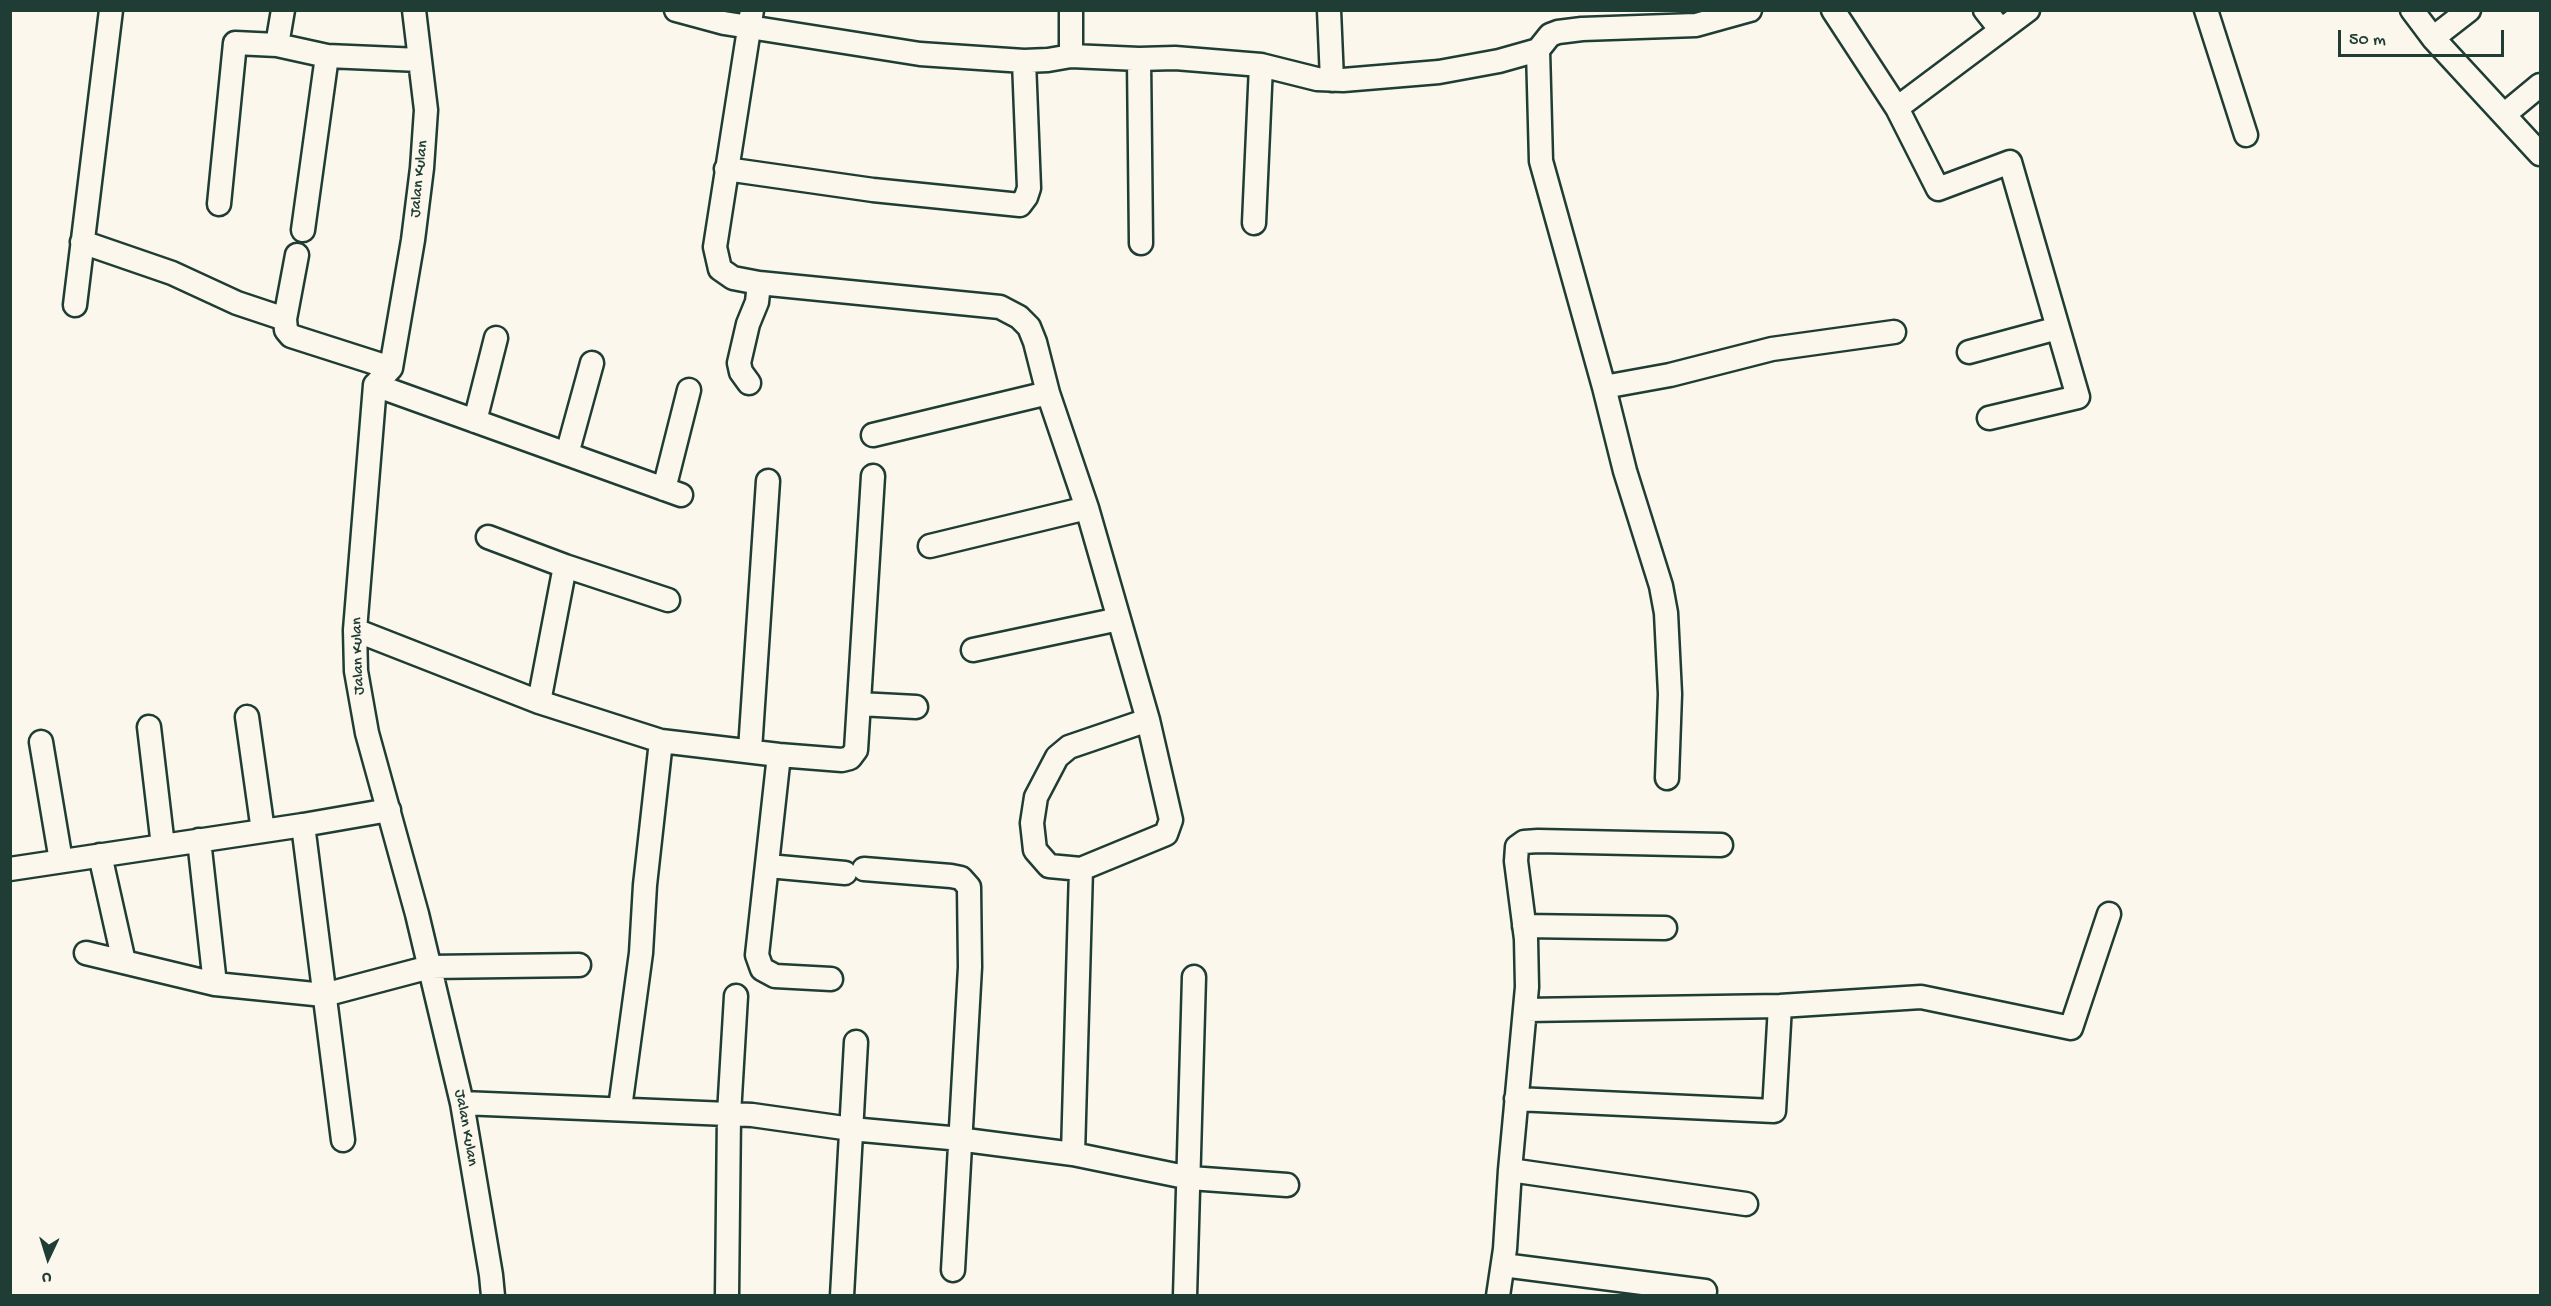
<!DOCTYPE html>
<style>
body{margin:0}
#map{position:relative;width:2551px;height:1306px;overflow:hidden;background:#fbf7ec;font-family:"Gochi Hand",sans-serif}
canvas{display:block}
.frame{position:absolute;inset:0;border:12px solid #1f3d34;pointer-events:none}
.north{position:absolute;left:18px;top:1228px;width:60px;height:60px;-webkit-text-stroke:4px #fbf7ec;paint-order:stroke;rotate:184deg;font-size:16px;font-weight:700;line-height:24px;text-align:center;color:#1f3d34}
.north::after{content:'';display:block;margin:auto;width:21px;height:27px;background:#1f3d34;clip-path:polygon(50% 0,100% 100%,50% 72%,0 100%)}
.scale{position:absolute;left:2338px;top:30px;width:166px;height:27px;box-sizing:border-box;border:3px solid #1f3d34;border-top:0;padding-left:8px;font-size:18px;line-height:21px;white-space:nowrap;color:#1f3d34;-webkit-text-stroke:4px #fbf7ec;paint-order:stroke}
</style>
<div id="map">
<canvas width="2551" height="1306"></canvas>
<div class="frame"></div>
<div class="north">U</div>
<div class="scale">50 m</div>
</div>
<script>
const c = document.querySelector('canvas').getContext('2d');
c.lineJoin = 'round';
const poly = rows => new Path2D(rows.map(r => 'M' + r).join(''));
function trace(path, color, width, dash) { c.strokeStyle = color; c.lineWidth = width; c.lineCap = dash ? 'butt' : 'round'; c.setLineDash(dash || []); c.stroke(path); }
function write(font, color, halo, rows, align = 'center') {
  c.font = font + ' "Gochi Hand",sans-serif'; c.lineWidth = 4.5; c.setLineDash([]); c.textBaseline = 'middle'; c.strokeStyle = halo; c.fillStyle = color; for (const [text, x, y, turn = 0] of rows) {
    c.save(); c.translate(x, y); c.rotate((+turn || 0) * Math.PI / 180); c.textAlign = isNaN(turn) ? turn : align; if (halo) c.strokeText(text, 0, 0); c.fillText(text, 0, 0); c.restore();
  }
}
const minor = poly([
 [283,10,277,45,327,56,420,60],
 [414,10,426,110,422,168,413,240,391,368,375,385,355,630,356,671,367,733,417,914,462,1103,491,1275,493,1296],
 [676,10,724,23,920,54,1024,61,1048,60,1071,56,1139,59,1175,58,1261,65,1317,79,1343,80,1439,72,1499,61,1538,50,1550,35,1558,32,1582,29,1696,25,1750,10],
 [752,10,715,247,720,269,733,278,759,283,1000,307,1019,317,1029,327,1035,342,1048,393,1087,508,1148,720,1171,820,1166,834,1081,869,1049,866,1035,850,1032,823,1036,797,1057,757,1069,747,1148,720],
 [1071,10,1071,56],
 [1329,10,1332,80],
 [1833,10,1897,108,2028,10],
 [1985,10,2000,29],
 [2206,10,2246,135],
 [2412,10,2433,38,2540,154],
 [2433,38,2469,10],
 [1538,50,1541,161,1604,387,1670,375,1772,349,1894,332],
 [1139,59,1141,243],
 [1897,108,1938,189,2010,162,2058,328,1969,352],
 [2505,114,2540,85],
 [726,169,873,190,1020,205,1026,197,1029,188,1024,61],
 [219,204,235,43,277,45],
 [1254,223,1261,65],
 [303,230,327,56],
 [82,242,172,273,237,303,285,319],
 [297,255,285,319,286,330,291,336,391,368],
 [75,305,111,10],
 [749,383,741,372,739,363,748,324,757,302,759,283],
 [375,385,681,495],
 [1604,387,1625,471,1661,586,1666,613,1670,694,1667,778],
 [1989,418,2078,397,2058,328],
 [475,421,496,338],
 [873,435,1048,393],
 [567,454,592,363],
 [664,489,689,390],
 [488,537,565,566,539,702],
 [930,546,1087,508],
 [565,566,668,600],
 [355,630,539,702,661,741,645,885,641,953,620,1108],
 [973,650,1119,619],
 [859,704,916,707],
 [247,717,263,831],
 [149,727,163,846],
 [661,741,779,755,842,760,850,758,856,750,873,476],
 [41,742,61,861],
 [750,750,768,481],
 [779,755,757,955,762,969,775,976,831,979],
 [303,825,343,1140],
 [199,840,215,984],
 [100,855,124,962],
 [768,866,845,873],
 [10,869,303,825,389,810],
 [864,869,951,876,961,878,969,887,970,967,953,1270],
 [1524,926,1665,928],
 [86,953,215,984,324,995,430,967,579,965],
 [1526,1010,1780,1006,1921,997,2071,1028,2109,914],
 [1516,1099,1774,1111,1780,1006],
 [462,1103,752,1115,851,1129,950,1138,1073,1154,1190,1178,1287,1185],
 [1073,1154,1081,869],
 [1510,1170,1746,1204],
 [1503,1265,1705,1291],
 [727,1296,729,1114,736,996],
 [842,1296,856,1042],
 [1185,1296,1194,977],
 [1498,1296,1505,1249,1510,1170,1527,987,1526,939,1516,861,1517,847,1524,842,1538,841,1721,845]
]);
trace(minor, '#1f3d34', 27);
trace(minor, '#fbf7ec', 22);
write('16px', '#1f3d34', '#fbf7ec', [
 ["Jalan Kulan",420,179,-84],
 ["Jalan Kulan",359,656,-92],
 ["Jalan Kulan",465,1128,80]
]);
</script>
